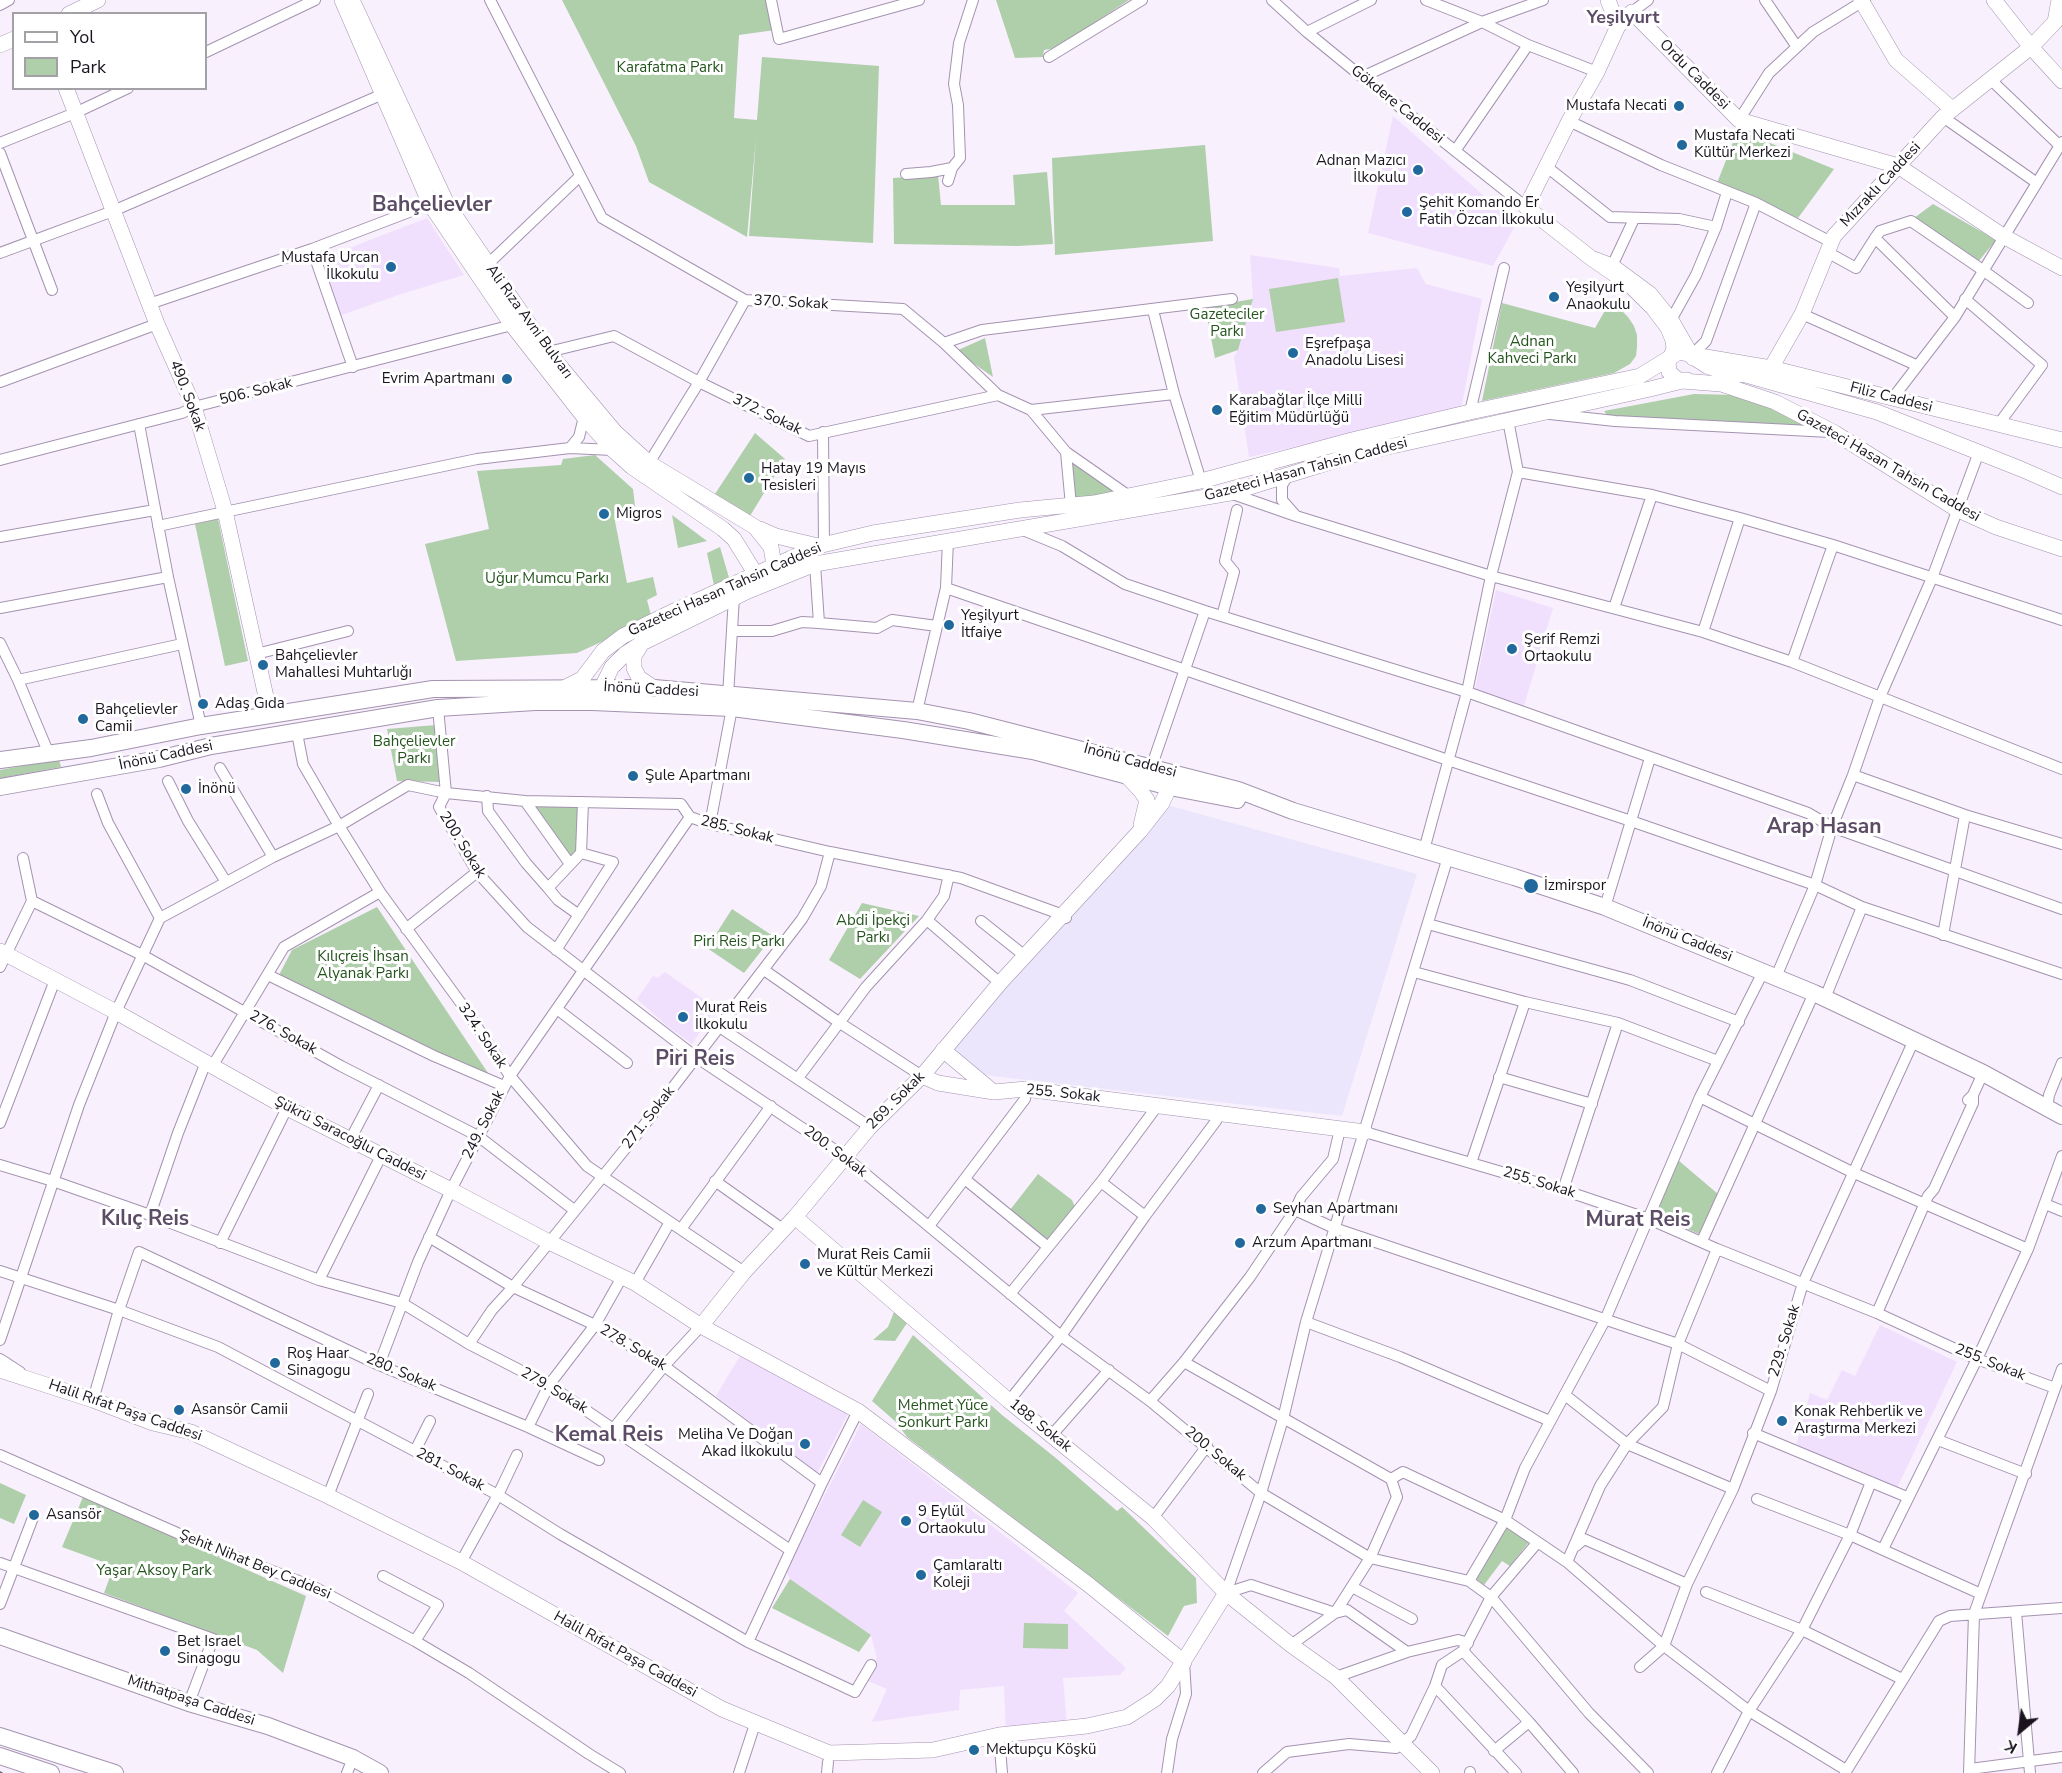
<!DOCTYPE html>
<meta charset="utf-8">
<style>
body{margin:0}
#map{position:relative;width:2062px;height:1773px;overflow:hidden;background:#f8f0fd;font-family:"Nunito Sans",sans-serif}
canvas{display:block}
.legend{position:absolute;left:12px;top:12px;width:195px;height:78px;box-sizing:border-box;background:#fff;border:2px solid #a3a1a5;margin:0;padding:8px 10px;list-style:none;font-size:18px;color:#1a141f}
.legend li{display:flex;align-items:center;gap:12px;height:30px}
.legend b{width:30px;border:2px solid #a3a1a5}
.north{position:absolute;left:1990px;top:1701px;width:60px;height:60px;-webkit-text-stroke:4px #fff;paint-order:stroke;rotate:209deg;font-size:16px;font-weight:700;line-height:24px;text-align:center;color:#1a141f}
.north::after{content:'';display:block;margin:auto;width:21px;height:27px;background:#1a141f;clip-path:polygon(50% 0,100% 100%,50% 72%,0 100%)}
</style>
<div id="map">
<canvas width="2062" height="1773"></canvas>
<ul class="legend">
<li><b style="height:8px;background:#fff"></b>Yol</li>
<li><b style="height:16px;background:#afceaa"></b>Park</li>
</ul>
<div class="north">K</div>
</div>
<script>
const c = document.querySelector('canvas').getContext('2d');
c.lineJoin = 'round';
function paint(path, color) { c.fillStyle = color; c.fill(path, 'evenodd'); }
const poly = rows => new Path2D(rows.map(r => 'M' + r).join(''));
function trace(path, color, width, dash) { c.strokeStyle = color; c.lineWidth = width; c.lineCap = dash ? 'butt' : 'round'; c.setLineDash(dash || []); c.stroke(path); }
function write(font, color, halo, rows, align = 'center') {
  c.font = font + ' "Nunito Sans",sans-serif'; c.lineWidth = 6; c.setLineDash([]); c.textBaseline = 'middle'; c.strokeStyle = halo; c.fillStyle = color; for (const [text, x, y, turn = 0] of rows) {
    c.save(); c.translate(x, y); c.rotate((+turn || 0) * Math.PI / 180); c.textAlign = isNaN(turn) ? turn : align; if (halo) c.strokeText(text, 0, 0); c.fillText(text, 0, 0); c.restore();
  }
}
paint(poly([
 [1393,116,1516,224,1493,266,1368,233],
 [427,218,464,275,401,294,339,316,321,259],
 [1250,255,1339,268,1340,276,1417,268,1426,284,1482,299,1461,410,1249,457,1234,357,1238,350,1253,299],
 [1496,590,1553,608,1523,709,1475,689],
 [665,972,716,1008,692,1044,667,1026,637,999,653,976,658,978],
 [1880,1325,1957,1362,1897,1488,1796,1446,1810,1393,1827,1400,1842,1370,1855,1376],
 [740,1356,848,1414,817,1473,716,1396],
 [861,1424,1078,1593,1064,1611,1126,1668,1120,1675,1063,1678,1067,1725,1006,1730,1004,1686,960,1690,959,1710,872,1722,887,1689,868,1681,877,1658,871,1635,790,1579,786,1571]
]), '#f1dffe');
paint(poly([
 [1167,805,1417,874,1342,1116,966,1073,949,1051]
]), '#ebe6fc');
paint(poly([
 [562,0,766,0,775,30,739,35,734,118,757,120,762,57,879,66,873,243,749,236,756,138,747,237,649,182,636,146],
 [996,0,1129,0,1056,48,1044,50,1043,57,1015,58],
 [1738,130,1834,169,1798,218,1717,183],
 [1205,145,1213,241,1055,255,1052,158],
 [1047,172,1053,244,1018,246,894,244,893,178,938,175,941,205,1015,205,1013,175],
 [1933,204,1996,240,1978,262,1914,218],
 [1338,278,1345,322,1276,332,1269,289],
 [1253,299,1238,350,1215,358,1205,307],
 [1611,300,1628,317,1634,326,1637,335,1637,347,1636,356,1630,364,1614,373,1482,401,1502,303,1595,328],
 [985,338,993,377,956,351],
 [1694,394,1737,395,1775,406,1816,429,1608,416,1604,411],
 [755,433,785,459,748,519,713,497],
 [595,455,633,489,635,506,617,512,615,521,627,583,653,577,657,595,647,600,652,619,577,653,456,661,425,544,489,529,477,471,561,465,563,459],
 [1069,458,1122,497,1074,506],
 [672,515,707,541,678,548],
 [218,519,248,661,225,666,195,524],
 [720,547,730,581,715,590,707,553],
 [436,725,441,782,397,781,387,729],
 [59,759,61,767,0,778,0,770],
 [578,804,578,852,571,861,531,806],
 [862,903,919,916,860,979,829,960],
 [377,907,492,1079,279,975,292,950],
 [732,909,773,936,744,973,707,948],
 [1678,1160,1718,1194,1699,1234,1655,1215],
 [1038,1174,1072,1200,1075,1207,1048,1241,1010,1210],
 [894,1312,907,1323,895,1341,873,1340,888,1327],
 [913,1335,1002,1415,1057,1459,1117,1511,1122,1507,1196,1578,1197,1603,1184,1606,1168,1636,907,1437,896,1422,872,1401],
 [0,1483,26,1495,14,1524,0,1518],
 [83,1497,306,1596,283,1673,257,1650,104,1593,114,1566,62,1547],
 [863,1500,882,1512,860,1547,841,1535],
 [1506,1524,1529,1542,1510,1566,1502,1561,1484,1585,1475,1578],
 [790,1579,871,1635,859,1652,772,1608],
 [1024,1623,1068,1624,1068,1649,1023,1648]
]), '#afceaa');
const street = poly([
 [490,0,602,218,745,300,903,309,944,343,998,395,1031,410,1066,452,1071,506],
 [771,0,779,39,919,0],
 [1272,0,1307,32,1362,77,1526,207],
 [1426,0,1482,22,1528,45,1597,72],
 [1765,0,1797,47],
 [0,5,9,0],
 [1632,12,1648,0],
 [1307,32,1371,0],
 [206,52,315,0],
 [1049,57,1142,0],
 [1362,77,1482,22,1543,0],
 [1990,79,2059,145],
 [1943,117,2037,183],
 [1739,120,1769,73,1813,32,1865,0],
 [1569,121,1661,165,1756,203,1831,242],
 [0,143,75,113,128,88],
 [1455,151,1528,45],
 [0,153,52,290],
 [1547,167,1610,217,1679,219,1716,227],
 [906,174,931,172,952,168,960,158,958,105,954,84,959,43,973,0],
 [948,181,952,168],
 [1875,238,1880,231,1911,221,1984,271,2028,303],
 [312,249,353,367],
 [1827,252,1856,268,1875,238,1955,317],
 [0,253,113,211,383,94],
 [487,265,579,177],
 [1612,266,1634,219],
 [1965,299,2042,365,1998,425],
 [149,304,312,249,430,204],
 [1153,310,1174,394,1201,481],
 [1802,314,1916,365],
 [1671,320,1696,275,1716,227,1727,192],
 [944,343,982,330,1232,299],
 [548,352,614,336,699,382,809,436,998,395],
 [1691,356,1706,341,1756,203],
 [0,382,157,324],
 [1892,399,1955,317,2062,142],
 [1031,410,1174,394],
 [1470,412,1504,268],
 [1550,414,1615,421,1830,432],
 [139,424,168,577,201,726],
 [823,432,824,545],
 [570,448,579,437,584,417],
 [1066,452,1129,496],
 [0,460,182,413,194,407,512,325],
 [649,463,699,382,745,300],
 [1518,472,1652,495,1740,518,1833,545,2062,620],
 [1289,474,1282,485,1282,500,1296,516],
 [1230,493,1296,516,1491,576,1703,632,1792,662,2062,769],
 [158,526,477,459,570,448,613,450],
 [1023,530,1062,546,1125,584,1205,611,1467,692,1808,813,1832,827,2062,909],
 [0,537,155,510],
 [815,564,819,623,877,628,892,620,937,626],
 [946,588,1448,760,1631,821,1815,885,1862,907,2062,974],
 [0,608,168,577],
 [1614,608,1652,495],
 [1222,616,1234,572,1225,561,1237,510],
 [733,631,772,631,802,622,819,623],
 [1703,632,1740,518],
 [0,643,18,680,49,754],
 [256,654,348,631],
 [1792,662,1833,545],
 [18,680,182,644],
 [728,696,734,597],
 [438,708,446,793,439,807,477,872,527,927,696,1057,844,1156,1061,1336,1150,1401,1261,1493,1370,1558,1469,1581,1491,1597,1589,1713,1648,1773],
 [917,711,946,588,948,540],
 [297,733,303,764,339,826,380,892,463,1006,510,1076,587,1166,744,1272],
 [220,768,273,857],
 [1151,768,1205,611],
 [1853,775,1965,815,2062,844],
 [168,781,188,821,226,882],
 [97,794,108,823,160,918],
 [487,796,488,811,526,863,548,888,581,853,583,802],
 [525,801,570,864],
 [710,824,732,708],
 [1424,850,1467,692,1491,576,1518,472,1508,420],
 [23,858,32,901],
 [548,888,558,900,579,915],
 [1605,907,1650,758],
 [927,920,1000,983],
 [981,921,1025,956],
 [1428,924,1630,980,1739,1022],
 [406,929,477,872],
 [1943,935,1965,815],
 [556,950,613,862,581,853],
 [0,967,32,901,144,956,341,1066,478,1136,574,1210],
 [764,970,840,1023,922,1076],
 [1414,972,1525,1002,1618,1023,1718,1061],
 [268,975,434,1056,504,1086],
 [1776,977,1815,885,1832,827,1853,775,1880,697,1932,578,1979,452],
 [1825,998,1862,907],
 [557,1009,627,1063],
 [718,1026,870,1127],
 [213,1065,284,947,380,892],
 [1499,1077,1592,1104],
 [798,1078,866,987,927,920,944,896,949,875],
 [1700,1097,1854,1173,2028,1249],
 [1968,1100,1973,1095,1983,1073],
 [2047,1108,2049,1095,2062,1063],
 [0,1123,55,980],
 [1365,1132,1563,1190,1649,1219,1717,1249,1877,1313,1977,1359,2055,1388],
 [350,1140,379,1085],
 [1471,1163,1525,1002],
 [0,1165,53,1181,150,1215,319,1280,402,1303,469,1344,549,1385,790,1550],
 [966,1180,1048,1247],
 [715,1181,784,1230],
 [1101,1182,1145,1216],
 [1563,1190,1618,1023],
 [2045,1204,2062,1211],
 [1295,1210,1334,1228,1678,1344,1771,1391],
 [150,1215,178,1133,206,1062],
 [929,1226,1025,1099,1026,1089],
 [681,1229,771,1106],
 [429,1237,513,1287,595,1325,664,1366,822,1483],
 [1702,1241,1814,993],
 [220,1243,287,1108],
 [0,1271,119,1310,218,1347,498,1495,560,1534,748,1642,855,1692,871,1665],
 [319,1280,381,1156],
 [635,1283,670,1222],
 [1010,1294,1101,1182,1158,1105],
 [1877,1313,1928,1196,1934,1189,1973,1103,1973,1095],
 [1306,1322,1400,1357,1550,1421],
 [0,1340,79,1105,116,1012,160,918,273,857,339,826,408,785,446,793,525,801,681,804,690,817,710,824,830,852,961,878,1063,915,1066,918],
 [469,1344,492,1310,513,1287,638,1133,802,919,821,886,830,852],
 [0,1359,20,1372],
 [1184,1362,1391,1479,1403,1472,1505,1520,1567,1562,1664,1646,1749,1711,1846,1770],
 [379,1365,418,1262,451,1190,510,1076,690,817],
 [1565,1395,1627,1444,1733,1489],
 [93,1400,119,1310,139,1252,379,1365,528,1427,599,1460],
 [1009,1401,1061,1336,1145,1216,1216,1121,1218,1112],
 [1150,1401,1184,1362,1250,1277,1295,1210,1301,1197,1333,1159,1340,1129],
 [528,1427,549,1385,595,1325,622,1277],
 [614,1428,664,1366,701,1326],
 [1753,1433,1907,1497],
 [1051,1436,1109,1370],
 [1938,1440,2026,1474],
 [415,1451,430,1421],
 [0,1455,200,1543,314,1587,415,1641,469,1673,589,1754,620,1773],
 [328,1496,368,1394],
 [1757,1499,1850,1535,1981,1594],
 [1153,1518,1207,1446],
 [1576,1546,1584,1539,1687,1584],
 [1883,1549,1977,1359,2028,1249,2062,1156],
 [461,1562,498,1495,517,1455],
 [1567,1562,1600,1486,1627,1444,1663,1407,1678,1344,1717,1249],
 [0,1563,213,1639,189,1703],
 [383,1576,438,1605,415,1641],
 [1469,1581,1505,1520,1525,1468,1605,1320,1700,1097,1763,972],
 [1352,1587,1412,1619],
 [1706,1592,1802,1630,1902,1679],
 [1226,1593,1261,1493,1283,1419,1306,1322,1448,857],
 [1226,1593,1251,1585,1335,1613,1347,1610,1407,1652],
 [0,1604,34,1515],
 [2016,1612,2030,1773],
 [748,1642,822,1483,858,1411],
 [1291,1645,1335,1613,1370,1558,1397,1497,1391,1479],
 [1463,1651,1529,1722,1573,1773],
 [1640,1667,1664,1646,1687,1584,1733,1489,1771,1391,1803,1283,1914,1040],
 [1336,1677,1407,1652,1458,1640,1468,1643],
 [1435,1686,1516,1773],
 [999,1735,1002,1773],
 [1494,1751,1529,1722],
 [1970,1769,2062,1757],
 [347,1773,353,1758],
 [739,1773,755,1724],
 [827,1773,828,1762],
 [1167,1773,1172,1739,1186,1694,1184,1662],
 [1263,1773,1287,1752,1349,1744,1396,1748,1411,1736,1435,1686,1442,1665,1463,1651,1491,1597,1537,1543],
 [1470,1773,1470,1772],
 [1717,1773,1749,1711,1802,1630,1850,1535,1871,1482],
 [1845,1773,1939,1621,1950,1616,2062,1608],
 [1969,1773,1974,1614,2062,1369]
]);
const secondary = poly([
 [342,0,430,204,512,325,584,417,613,450,632,467,723,529,734,539,755,573,771,581,774,565,771,547,755,527,649,463,615,432,548,352,447,204,352,0],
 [1608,0,1618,26],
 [1861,0,1896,60,1952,109],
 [1994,0,2031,47,2062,81],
 [69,14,98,0],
 [0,45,14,39],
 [66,88,157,324,194,407,225,511,270,715],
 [1591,258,1612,266,1650,294,1671,320,1693,358],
 [1700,356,1771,368,1802,314,1834,236,1943,117,2031,47,2055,22,2059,0],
 [1763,370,1771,368,2062,440],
 [1687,380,1678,380,1669,372,1668,363,1674,349,1673,340,1668,328,1653,308,1630,285,1591,258,1526,207,1569,121,1597,72,1618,26,1632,12,1739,120,1898,166,2003,236,2062,268],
 [760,529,776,536,818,546],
 [642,643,634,656,634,668,639,678,654,688],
 [566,687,582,679,603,651,623,636,674,611,818,546,873,533,1020,510,1094,503,1201,481,1352,440,1470,412,1640,376,1679,352,1688,354,1707,366,1732,374,1746,375,1877,412,2021,469,2062,487],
 [595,698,602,687,612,667,625,654,642,643,748,591,815,564,1230,493,1356,454,1650,389,1682,381,1721,384,1775,402,1835,433,1956,509,1996,527,2062,549],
 [1125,774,1140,790,1147,800,1141,825],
 [0,951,116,1012,287,1108,451,1190,549,1242,635,1283,701,1326,858,1411,1089,1585,1184,1662],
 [943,1050,991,1090],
 [922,1076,938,1083,994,1092,1026,1089,1365,1132],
 [795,1217,1009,1401,1153,1518,1226,1593,1291,1645,1336,1677,1432,1773],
 [701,1326,744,1272,795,1217,870,1127,922,1076,1000,983,1140,831,1162,803,1174,777],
 [0,1370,93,1400,153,1423,191,1432,328,1496,461,1562,722,1709,829,1753,933,1750,999,1735,1087,1726,1127,1717,1155,1699,1168,1686,1226,1593]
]);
const primary = poly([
 [0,760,91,748,201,726,433,689,654,688,917,711,969,721,1238,790,1293,811,1514,877,1605,907,1814,993,1983,1073,2062,1116],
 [0,787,159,759,211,746,438,708,535,702,592,702,732,708,903,730,1033,751,1170,787,1237,800],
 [0,1636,189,1703,268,1726,353,1758,380,1773],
 [0,1736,115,1773],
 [0,1756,51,1773]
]);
trace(street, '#a493b0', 12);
trace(secondary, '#a493b0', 16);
trace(primary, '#a493b0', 18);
trace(street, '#fff', 10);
trace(secondary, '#fff', 15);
trace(primary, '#fff', 16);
trace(poly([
 [0,1772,2,1773]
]), '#6f6874', 1.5);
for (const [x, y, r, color] of [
 [1679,106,6,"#21689c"],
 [1682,145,6,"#21689c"],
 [1418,170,6,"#21689c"],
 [1407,212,6,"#21689c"],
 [391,267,6,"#21689c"],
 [1554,297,6,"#21689c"],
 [1293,353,6,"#21689c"],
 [507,379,6,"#21689c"],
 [1217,410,6,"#21689c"],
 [749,478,6,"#21689c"],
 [604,514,6,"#21689c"],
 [949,625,6,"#21689c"],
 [1512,649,6,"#21689c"],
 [263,665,6,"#21689c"],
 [203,704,6,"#21689c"],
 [83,719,6,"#21689c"],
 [633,776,6,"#21689c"],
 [186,789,6,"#21689c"],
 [1531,886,8,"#21689c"],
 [683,1017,6,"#21689c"],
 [1261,1209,6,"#21689c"],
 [1240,1243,6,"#21689c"],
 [805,1264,6,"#21689c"],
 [275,1363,6,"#21689c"],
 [179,1410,6,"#21689c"],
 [1782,1421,6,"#21689c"],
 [805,1444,6,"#21689c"],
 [34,1515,6,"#21689c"],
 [906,1521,6,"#21689c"],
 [921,1575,6,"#21689c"],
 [165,1651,6,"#21689c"],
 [974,1750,6,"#21689c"]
]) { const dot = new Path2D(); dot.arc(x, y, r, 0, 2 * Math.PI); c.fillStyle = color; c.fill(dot); trace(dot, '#fff', 2); }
write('15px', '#24541d', '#fff', [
 ["Karafatma Parkı",670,68],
 ["Gazeteciler",1227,315],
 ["Parkı",1227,332],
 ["Adnan",1532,342],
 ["Kahveci Parkı",1532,359],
 ["Uğur Mumcu Parkı",547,579],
 ["Bahçelievler",414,742],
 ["Parkı",414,759],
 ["Abdi İpekçi",873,921],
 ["Parkı",873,938],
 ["Piri Reis Parkı",739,942],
 ["Kılıçreis İhsan",363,957],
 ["Alyanak Parkı",363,974],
 ["Mehmet Yüce",943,1406],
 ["Sonkurt Parkı",943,1423],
 ["Yaşar Aksoy Park",154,1571]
]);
write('15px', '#1a141f', '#fff', [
 ["Ordu Caddesi",1694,75,45],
 ["Gökdere Caddesi",1397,105,39],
 ["Mızraklı Caddesi",1881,185,-47],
 ["370. Sokak",791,303,3],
 ["Ali Rıza Avni Bulvarı",529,322,54],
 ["506. Sokak",256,392,-14],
 ["490. Sokak",187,396,69],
 ["Filiz Caddesi",1891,398,14],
 ["372. Sokak",767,415,26],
 ["Gazeteci Hasan Tahsin Caddesi",1888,466,30],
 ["Gazeteci Hasan Tahsin Caddesi",1306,470,-15],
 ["Gazeteci Hasan Tahsin Caddesi",725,590,-24],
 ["İnönü Caddesi",651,690,3],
 ["İnönü Caddesi",166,756,-12],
 ["İnönü Caddesi",1130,761,15],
 ["285. Sokak",737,830,14],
 ["200. Sokak",462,845,58],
 ["İnönü Caddesi",1687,940,22],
 ["276. Sokak",283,1033,29],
 ["324. Sokak",482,1036,56],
 ["255. Sokak",1063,1094,6],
 ["269. Sokak",896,1101,-45],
 ["271. Sokak",649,1118,-52],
 ["249. Sokak",484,1125,-63],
 ["Şükrü Saracoğlu Caddesi",350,1139,27],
 ["200. Sokak",835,1152,37],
 ["255. Sokak",1539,1183,17],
 ["229. Sokak",1785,1341,-73],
 ["278. Sokak",633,1348,31],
 ["255. Sokak",1990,1363,22],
 ["280. Sokak",401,1373,23],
 ["279. Sokak",554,1391,31],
 ["Halil Rıfat Paşa Caddesi",125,1411,19],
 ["188. Sokak",1040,1426,39],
 ["200. Sokak",1215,1454,40],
 ["281. Sokak",450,1470,28],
 ["Şehit Nihat Bey Caddesi",255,1565,22],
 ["Halil Rıfat Paşa Caddesi",625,1655,29],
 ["Mithatpaşa Caddesi",191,1701,18]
]);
write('15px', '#1a141f', '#fff', [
 ["Mustafa Necati",1667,106,"right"],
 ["Mustafa Necati",1694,136],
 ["Kültür Merkezi",1694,153],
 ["Adnan Mazıcı",1406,161,"right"],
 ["İlkokulu",1406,178,"right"],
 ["Şehit Komando Er",1419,203],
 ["Fatih Özcan İlkokulu",1419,220],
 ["Mustafa Urcan",379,258,"right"],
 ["İlkokulu",379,275,"right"],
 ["Yeşilyurt",1566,288],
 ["Anaokulu",1566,305],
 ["Eşrefpaşa",1305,344],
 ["Anadolu Lisesi",1305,361],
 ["Evrim Apartmanı",495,379,"right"],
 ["Karabağlar İlçe Milli",1229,401],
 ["Eğitim Müdürlüğü",1229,418],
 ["Hatay 19 Mayıs",761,469],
 ["Tesisleri",761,486],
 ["Migros",616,514],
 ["Yeşilyurt",961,616],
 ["İtfaiye",961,633],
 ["Şerif Remzi",1524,640],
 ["Ortaokulu",1524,657],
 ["Bahçelievler",275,656],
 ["Mahallesi Muhtarlığı",275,673],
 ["Adaş Gıda",215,704],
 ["Bahçelievler",95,710],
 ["Camii",95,727],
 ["Şule Apartmanı",645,776],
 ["İnönü",198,789],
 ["İzmirspor",1544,886],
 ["Murat Reis",695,1008],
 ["İlkokulu",695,1025],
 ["Seyhan Apartmanı",1273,1209],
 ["Arzum Apartmanı",1252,1243],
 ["Murat Reis Camii",817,1255],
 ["ve Kültür Merkezi",817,1272],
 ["Roş Haar",287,1354],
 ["Sinagogu",287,1371],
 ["Asansör Camii",191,1410],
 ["Konak Rehberlik ve",1794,1412],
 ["Araştırma Merkezi",1794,1429],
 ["Meliha Ve Doğan",793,1435,"right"],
 ["Akad İlkokulu",793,1452,"right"],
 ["9 Eylül",918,1512],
 ["Ortaokulu",918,1529],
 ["Asansör",46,1515],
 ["Çamlaraltı",933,1566],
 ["Koleji",933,1583],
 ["Bet Israel",177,1642],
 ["Sinagogu",177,1659],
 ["Mektupçu Köşkü",986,1750]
], 'left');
write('bold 18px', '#5c4c66', '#fff', [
 ["Yeşilyurt",1623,19]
]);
write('bold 21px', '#5c4c66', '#fff', [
 ["Bahçelievler",432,206],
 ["Arap Hasan",1824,828],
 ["Piri Reis",695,1060],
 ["Kılıç Reis",145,1220],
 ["Murat Reis",1638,1221],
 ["Kemal Reis",609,1436]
]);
</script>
